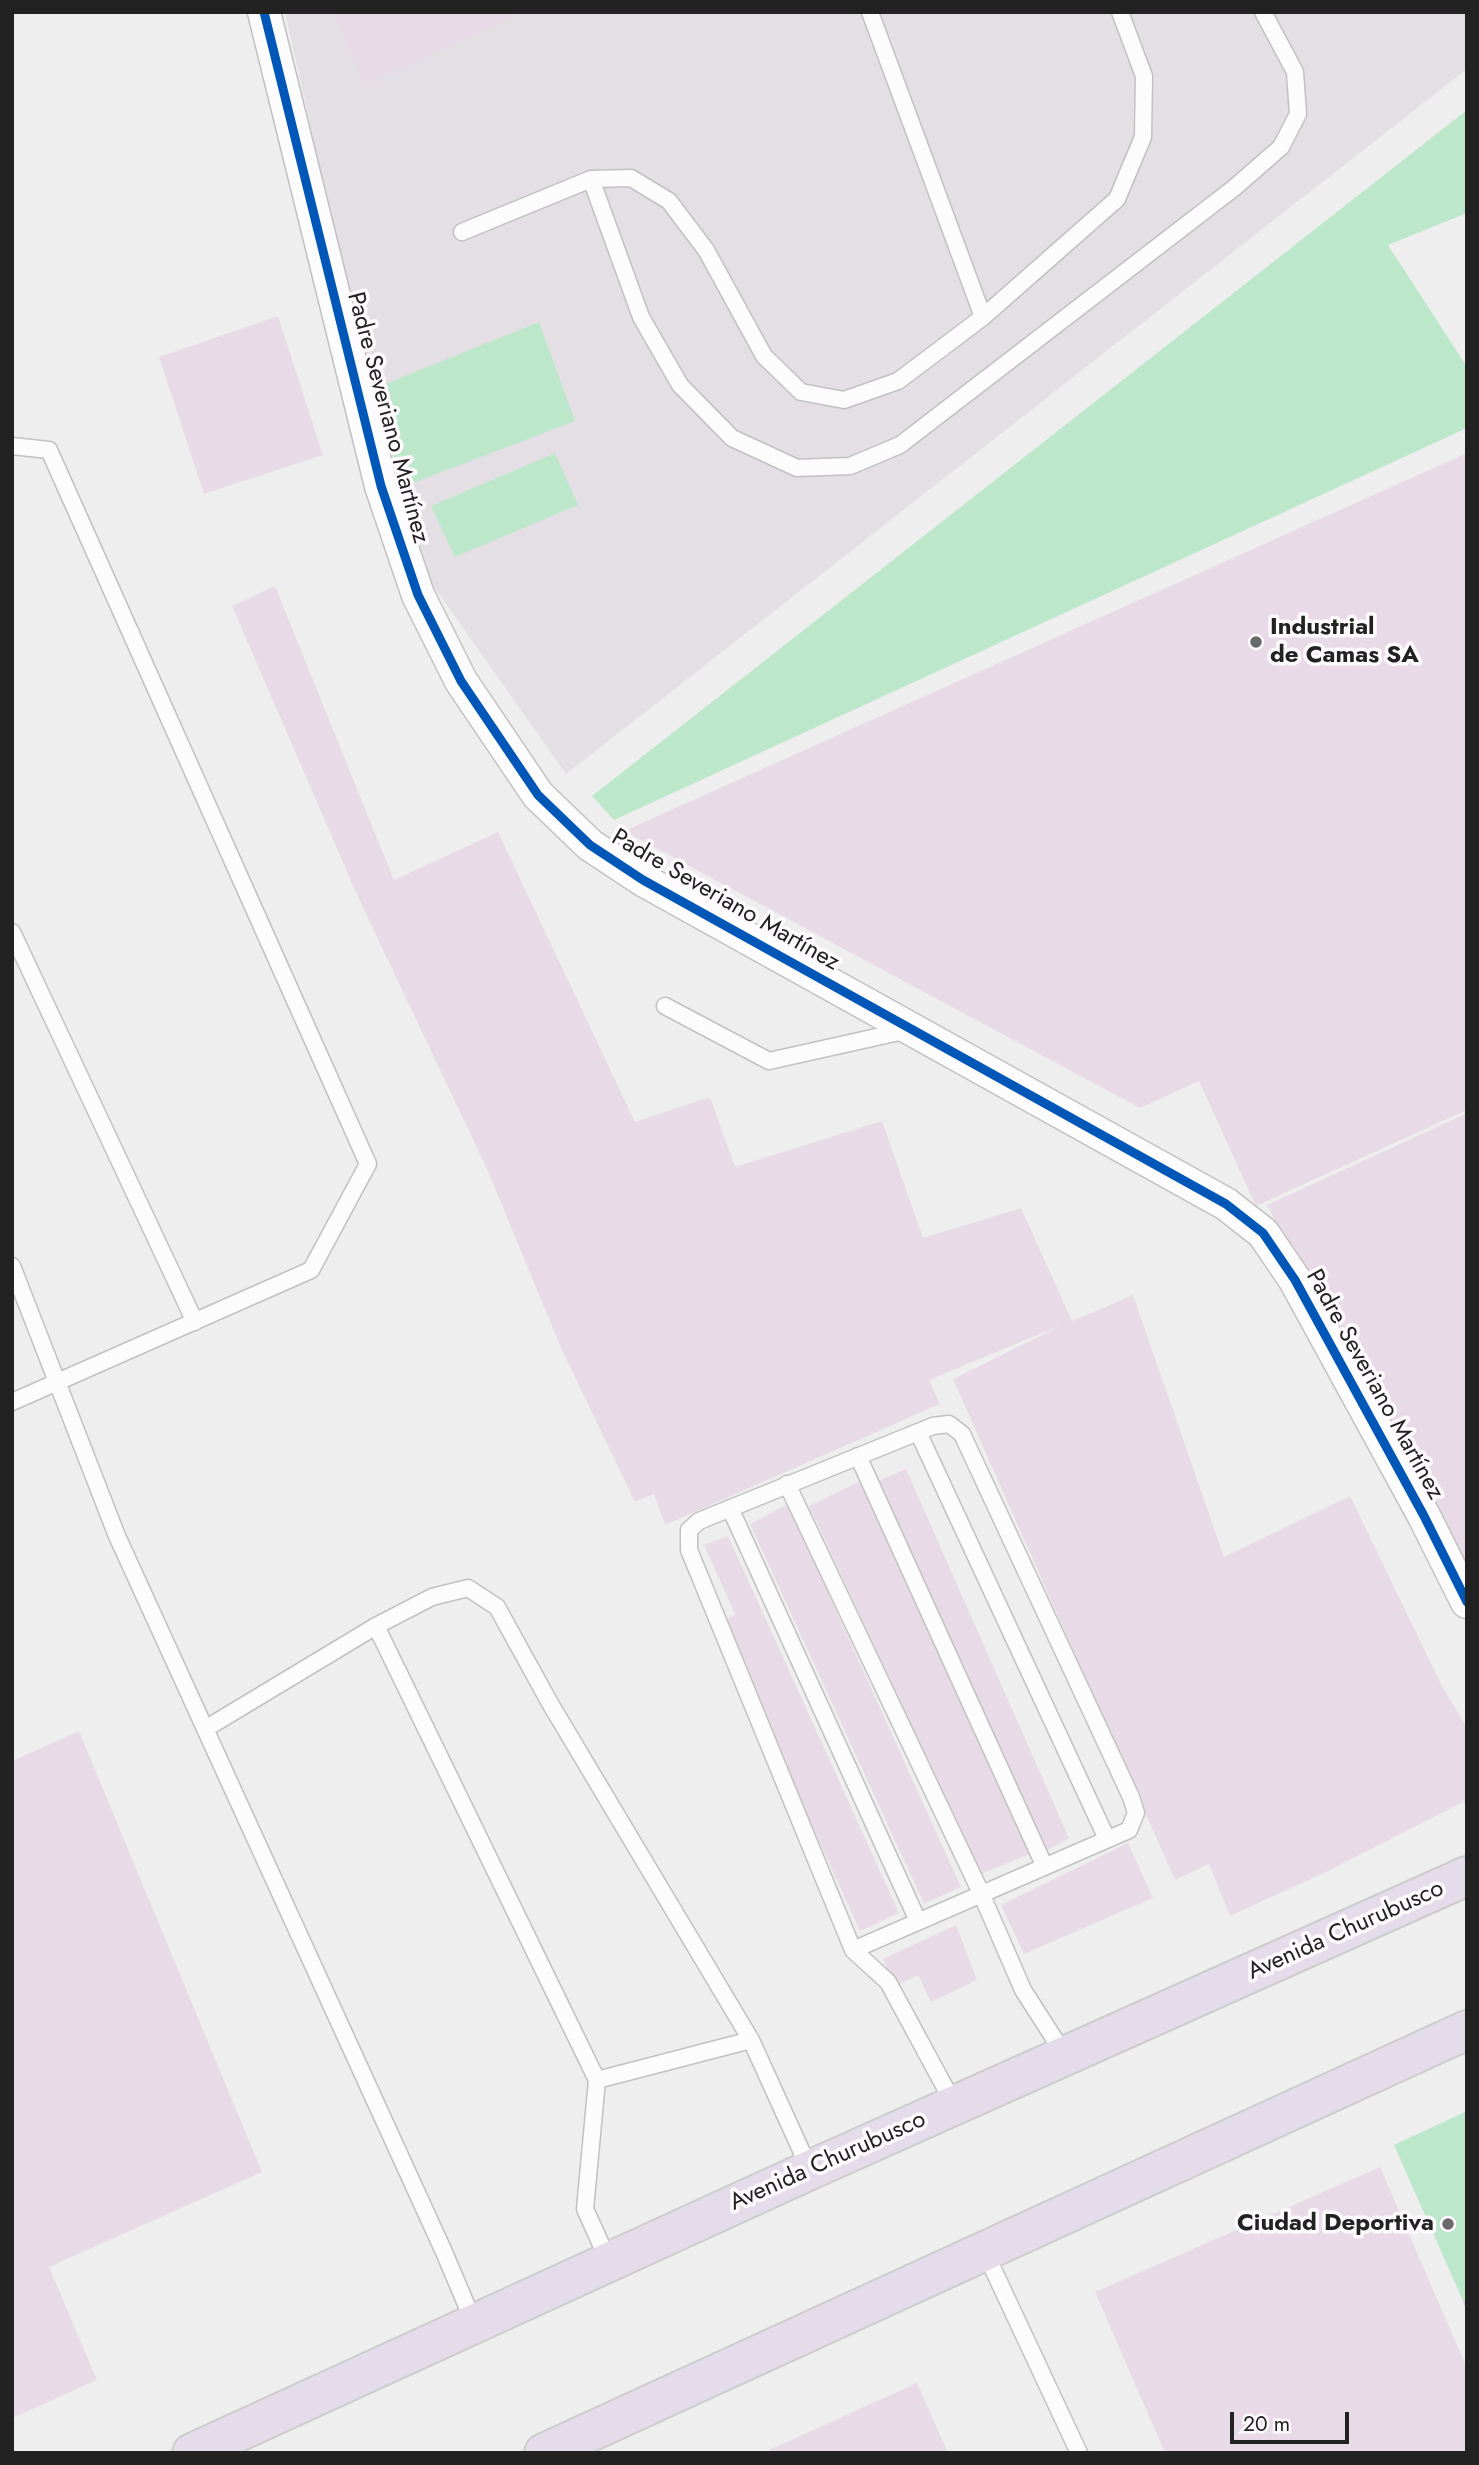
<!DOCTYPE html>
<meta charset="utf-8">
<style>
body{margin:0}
#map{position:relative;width:1479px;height:2465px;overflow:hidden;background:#efeeef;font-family:Jost,sans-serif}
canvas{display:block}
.frame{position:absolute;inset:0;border:14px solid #232223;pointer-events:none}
.scale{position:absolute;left:1230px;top:2412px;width:119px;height:32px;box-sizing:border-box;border:4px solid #232223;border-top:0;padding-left:9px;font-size:21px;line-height:24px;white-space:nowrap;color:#232223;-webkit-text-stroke:5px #fefafd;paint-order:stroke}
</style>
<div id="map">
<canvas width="1479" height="2465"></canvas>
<div class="frame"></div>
<div class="scale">20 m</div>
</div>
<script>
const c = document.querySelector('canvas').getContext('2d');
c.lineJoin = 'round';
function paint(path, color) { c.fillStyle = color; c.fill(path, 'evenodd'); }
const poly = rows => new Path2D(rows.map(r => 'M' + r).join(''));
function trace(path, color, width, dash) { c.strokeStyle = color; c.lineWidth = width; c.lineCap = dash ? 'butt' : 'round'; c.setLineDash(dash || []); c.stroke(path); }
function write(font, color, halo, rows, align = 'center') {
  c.font = font + ' Jost,sans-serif'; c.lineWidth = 7; c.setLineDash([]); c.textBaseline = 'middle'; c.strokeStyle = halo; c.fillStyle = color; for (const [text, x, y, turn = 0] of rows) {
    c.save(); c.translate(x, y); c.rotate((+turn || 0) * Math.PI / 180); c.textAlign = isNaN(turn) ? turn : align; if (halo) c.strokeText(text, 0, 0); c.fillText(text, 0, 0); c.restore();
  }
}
paint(poly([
 [285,12,1467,12,1467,69,566,774,432,584,347,313,312,133]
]), '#e4dfe4');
paint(poly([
 [1467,110,1467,213,1388,245,1467,367,1467,428,614,820,592,796],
 [539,322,575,421,405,486,368,391],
 [555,453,578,505,455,557,431,506],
 [1467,2111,1467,2310,1394,2145]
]), '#bde7ca');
paint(poly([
 [332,12,510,12,512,18,365,84],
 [278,316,323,455,204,494,159,357],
 [1467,453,1467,1110,1256,1206,1199,1081,1140,1108,624,831],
 [275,586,394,880,498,832,635,1122,710,1097,735,1167,882,1121,923,1238,1021,1208,1072,1321,1133,1295,1224,1557,1350,1496,1441,1684,1467,1728,1467,1800,1326,1872,1230,1916,1209,1864,1175,1880,953,1379,1062,1325,929,1380,940,1404,665,1525,654,1494,635,1502,561,1348,487,1169,358,897,232,606],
 [1467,1113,1467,1577,1267,1205],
 [906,1469,1069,1838,1045,1852,873,1483],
 [863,1480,1032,1853,981,1874,809,1506],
 [788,1504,961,1887,924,1904,750,1524],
 [728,1536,899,1913,860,1931,720,1624,735,1614,704,1545],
 [79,1731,262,2172,49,2267,97,2380,12,2418,12,1761],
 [1128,1843,1153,1898,1024,1954,1001,1905],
 [956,1925,977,1980,931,2002,918,1975,896,1986,883,1959],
 [1380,2167,1467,2368,1467,2453,1165,2453,1095,2292],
 [917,2383,948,2453,770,2453,769,2450]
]), '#e8dbe7');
const lane = poly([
 [870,12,983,317],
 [591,179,641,317,680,385,732,438,797,468,850,466,900,445,1234,188,1281,147,1298,114,1295,72,1263,12],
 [462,232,591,179,631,178,669,201,706,250,764,356,801,392,844,400,898,381,983,317,1117,199,1143,137,1144,76,1120,12],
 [12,446,49,450,368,1164,311,1270,12,1402],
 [12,932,195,1322],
 [665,1006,769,1061,908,1030],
 [12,1266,117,1536,444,2252,474,2323],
 [918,1432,1107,1839],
 [858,1456,1044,1865],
 [787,1484,981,1893,1023,1990,1066,2057],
 [730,1508,918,1921],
 [376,1626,597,2080,751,2040],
 [205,1729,376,1626,432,1597,468,1588,497,1607,551,1705,751,2040,810,2170],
 [853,1950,1129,1830,1136,1813,1131,1797,962,1434,949,1424,933,1426,699,1521,689,1530,689,1550,853,1950,888,1982,955,2106],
 [597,2080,585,2209,609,2262],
 [985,2252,1079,2453]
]);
const street = poly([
 [264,12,381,486,418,595,461,681,538,795,590,845,643,880,1226,1204,1263,1233,1295,1280,1424,1516,1467,1602]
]);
const highway = poly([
 [192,2453,810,2170,1467,1876],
 [544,2453,1467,2030]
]);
trace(lane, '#c2c1c2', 19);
trace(street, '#c2c1c2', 35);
trace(highway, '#cdcccd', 42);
trace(poly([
 [1464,2304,1467,2303]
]), '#d1d0d1', 4.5, [2, 5]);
trace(lane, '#fdfcfd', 16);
trace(street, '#fdfcfd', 32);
trace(highway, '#e4dceb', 38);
trace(poly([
 [264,12,381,486,418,595,461,681,538,795,590,845,643,880,1226,1204,1263,1233,1295,1280,1424,1516,1467,1602]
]), '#0057b8', 9);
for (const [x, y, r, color] of [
 [1256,642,7,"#6a696a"],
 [1448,2224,7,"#6a696a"]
]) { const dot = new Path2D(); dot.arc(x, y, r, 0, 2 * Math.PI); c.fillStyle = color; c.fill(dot); trace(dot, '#fefafd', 2.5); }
write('24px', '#232223', '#fefafd', [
 ["Padre Severiano Martínez",387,418,75],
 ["Padre Severiano Martínez",725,901,30],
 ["Padre Severiano Martínez",1374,1385,61],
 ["Avenida Churubusco",1346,1931,-24],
 ["Avenida Churubusco",828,2162,-24]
]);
write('bold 24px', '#232223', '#fefafd', [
 ["Industrial",1270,628],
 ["de Camas SA",1270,656],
 ["Ciudad Deportiva",1434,2224,"right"]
], 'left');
</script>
